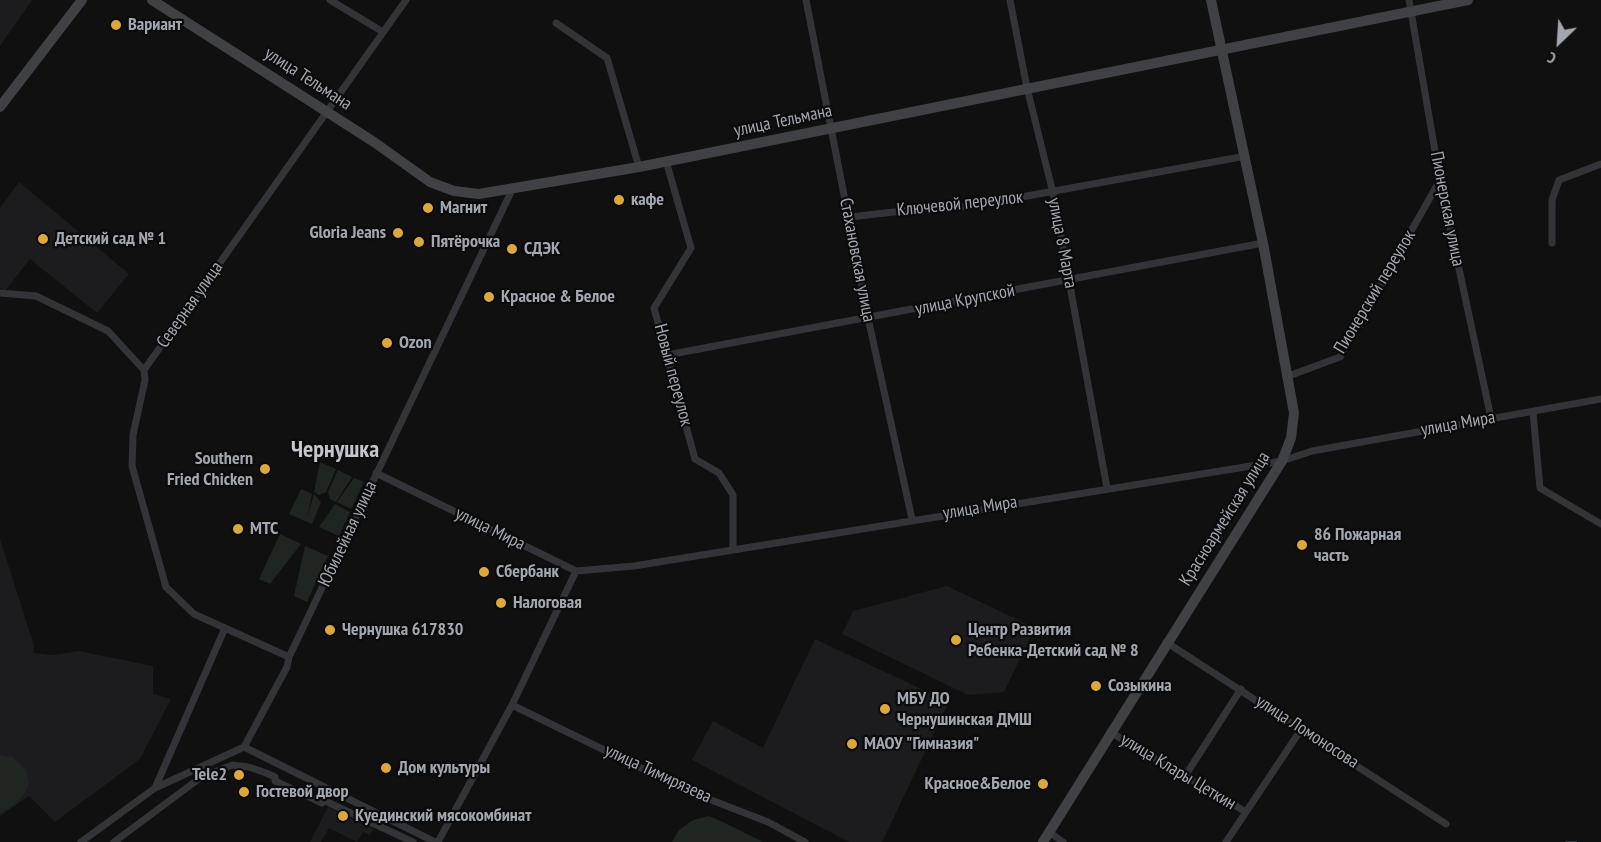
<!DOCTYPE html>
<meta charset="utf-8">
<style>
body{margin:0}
#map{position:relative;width:1601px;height:842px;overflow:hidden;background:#101011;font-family:"PT Sans Narrow",sans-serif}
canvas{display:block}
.north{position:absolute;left:1529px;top:12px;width:60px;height:60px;-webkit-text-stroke:4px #0b0b0c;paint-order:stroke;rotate:205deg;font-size:16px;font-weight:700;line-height:24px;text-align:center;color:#a3a7b0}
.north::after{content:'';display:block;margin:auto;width:21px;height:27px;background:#a3a7b0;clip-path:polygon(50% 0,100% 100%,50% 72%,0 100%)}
</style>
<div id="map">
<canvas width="1601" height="842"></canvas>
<div class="north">С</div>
</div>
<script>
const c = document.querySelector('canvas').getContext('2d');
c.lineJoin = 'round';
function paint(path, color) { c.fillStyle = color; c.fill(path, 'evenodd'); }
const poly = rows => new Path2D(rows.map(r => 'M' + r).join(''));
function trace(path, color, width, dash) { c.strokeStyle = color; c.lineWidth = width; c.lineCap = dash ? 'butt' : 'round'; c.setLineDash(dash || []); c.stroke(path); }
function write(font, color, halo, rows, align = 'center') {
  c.font = font + ' "PT Sans Narrow",sans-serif'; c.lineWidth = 4.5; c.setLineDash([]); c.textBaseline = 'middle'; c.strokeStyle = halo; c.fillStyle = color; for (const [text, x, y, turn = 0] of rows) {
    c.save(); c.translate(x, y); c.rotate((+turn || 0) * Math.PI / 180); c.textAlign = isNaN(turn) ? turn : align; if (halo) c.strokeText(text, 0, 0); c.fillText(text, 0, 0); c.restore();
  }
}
paint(poly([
 [0,0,32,0,0,46],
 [19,182,129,274,97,313,30,259,5,291,0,287,0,208],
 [0,539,34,646,33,653,53,655,79,651,153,666,153,694,171,699,140,759,55,822,29,796,0,816],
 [947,586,1035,628,1004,692,968,695,842,634,853,611],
 [815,639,949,702,882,842,849,842,692,760,713,721,763,748],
 [328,807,374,829,370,835,363,832,357,842,329,828,321,842,310,842]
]), '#1c1c1e');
paint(poly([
 [320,462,336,469,326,492,319,495,314,492],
 [338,470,352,477,336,502,330,499,328,492],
 [354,478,364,482,351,509,337,502],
 [301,489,312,494,307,519,314,494,321,502,312,524,289,514],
 [335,504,350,512,339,536,319,527],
 [280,534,301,544,270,584,259,579],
 [305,546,328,556,307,602,294,596],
 [0,755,12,757,26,770,29,786,19,801,0,814],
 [709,816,725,823,763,842,672,842,679,830,693,820]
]), '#1f2520');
trace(poly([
 [1566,842,1576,842]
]), '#2f363c', 2);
trace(poly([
 [330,0,383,32],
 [806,0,868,318,912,519],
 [1010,0,1027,88,1053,193,1107,488],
 [1409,0,1440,180,1491,418],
 [556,23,607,58,639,167],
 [666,161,691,248,654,308,695,459,719,473,733,495,733,550],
 [850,217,947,206,967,207,1246,156],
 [1552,243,1552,200,1559,180,1601,164],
 [0,293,36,296,108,331,144,370],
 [667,355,1263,243],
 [1286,377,1340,357,1440,180],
 [1533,412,1540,488,1601,524],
 [376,473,576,571,634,566,1282,461,1312,451,1601,399],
 [1166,642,1446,824],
 [289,657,194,614,166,587,132,466,133,435,145,380,144,370,406,0],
 [512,705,688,791,768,822,805,842],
 [1110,732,1246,812],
 [244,747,287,667,289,657,512,190],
 [244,747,435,842],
 [1185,776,1241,689],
 [155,788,225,628],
 [1049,832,1063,842],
 [81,842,155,788,244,747],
 [114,842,200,778,232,765,249,767,266,773,275,777,275,781,322,803,323,800,413,842],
 [438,842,512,705,576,571],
 [1226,842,1302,728]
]), '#333438', 7);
trace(poly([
 [152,0,374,142,430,182,454,191,479,194,639,167,1468,0],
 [0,107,82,0],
 [1043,842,1282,461,1291,438,1294,413,1263,243,1211,0]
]), '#404145', 10);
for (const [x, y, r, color] of [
 [116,25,6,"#dca73d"],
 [619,200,6,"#dca73d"],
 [428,208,6,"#dca73d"],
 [398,233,6,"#dca73d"],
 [43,239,6,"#dca73d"],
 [419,242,6,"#dca73d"],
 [512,249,6,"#dca73d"],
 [489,297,6,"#dca73d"],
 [387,343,6,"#dca73d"],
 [265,469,6,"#dca73d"],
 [238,529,6,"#dca73d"],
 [1302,545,6,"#dca73d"],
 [484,572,6,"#dca73d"],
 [501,603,6,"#dca73d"],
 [330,630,6,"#dca73d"],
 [956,640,6,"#dca73d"],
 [1096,686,6,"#dca73d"],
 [885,709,6,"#dca73d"],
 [852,744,6,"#dca73d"],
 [386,768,6,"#dca73d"],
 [239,775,6,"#dca73d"],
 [1043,784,6,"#dca73d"],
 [244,792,6,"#dca73d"],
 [343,816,6,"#dca73d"]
]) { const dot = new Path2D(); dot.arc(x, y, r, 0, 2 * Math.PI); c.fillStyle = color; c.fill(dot); trace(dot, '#0b0b0c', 2); }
write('bold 18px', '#a3a7b0', '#0b0b0c', [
 ["Вариант",128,25],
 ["кафе",631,200],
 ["Магнит",440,208],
 ["Gloria Jeans",386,233,"right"],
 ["Детский сад № 1",55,239],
 ["Пятёрочка",431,242],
 ["СДЭК",524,249],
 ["Красное & Белое",501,297],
 ["Ozon",399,343],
 ["Southern",253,459,"right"],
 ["Fried Chicken",253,480,"right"],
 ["МТС",250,529],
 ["86 Пожарная",1314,535],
 ["часть",1314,556],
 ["Сбербанк",496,572],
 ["Налоговая",513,603],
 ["Чернушка 617830",342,630],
 ["Центр Развития",968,630],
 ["Ребенка-Детский сад № 8",968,651],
 ["Созыкина",1108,686],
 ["МБУ ДО",897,699],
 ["Чернушинская ДМШ",897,720],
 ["МАОУ \"Гимназия\"",864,744],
 ["Дом культуры",398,768],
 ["Tele2",227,775,"right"],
 ["Красное&Белое",1031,784,"right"],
 ["Гостевой двор",256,792],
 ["Куединский мясокомбинат",355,816]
], 'left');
write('18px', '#a3a7b0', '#0b0b0c', [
 ["улица Тельмана",308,79,33],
 ["улица Тельмана",783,121,-12],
 ["Ключевой переулок",960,204,-6],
 ["Пионерская улица",1447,209,79],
 ["улица 8 Марта",1062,243,79],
 ["Стахановская улица",857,260,79],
 ["Пионерский переулок",1375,292,-59],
 ["улица Крупской",965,300,-11],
 ["Северная улица",190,305,-55],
 ["Новый переулок",673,375,75],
 ["улица Мира",1458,424,-10],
 ["улица Мира",980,508,-9],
 ["Красноармейская улица",1225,519,-58],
 ["улица Мира",490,529,26],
 ["Юбилейная улица",348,534,-65],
 ["улица Ломоносова",1307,732,33],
 ["улица Клары Цеткин",1178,772,31],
 ["улица Тимирязева",658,774,25]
]);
write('bold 24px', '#c3c6cd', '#0b0b0c', [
 ["Чернушка",335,450]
]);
</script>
